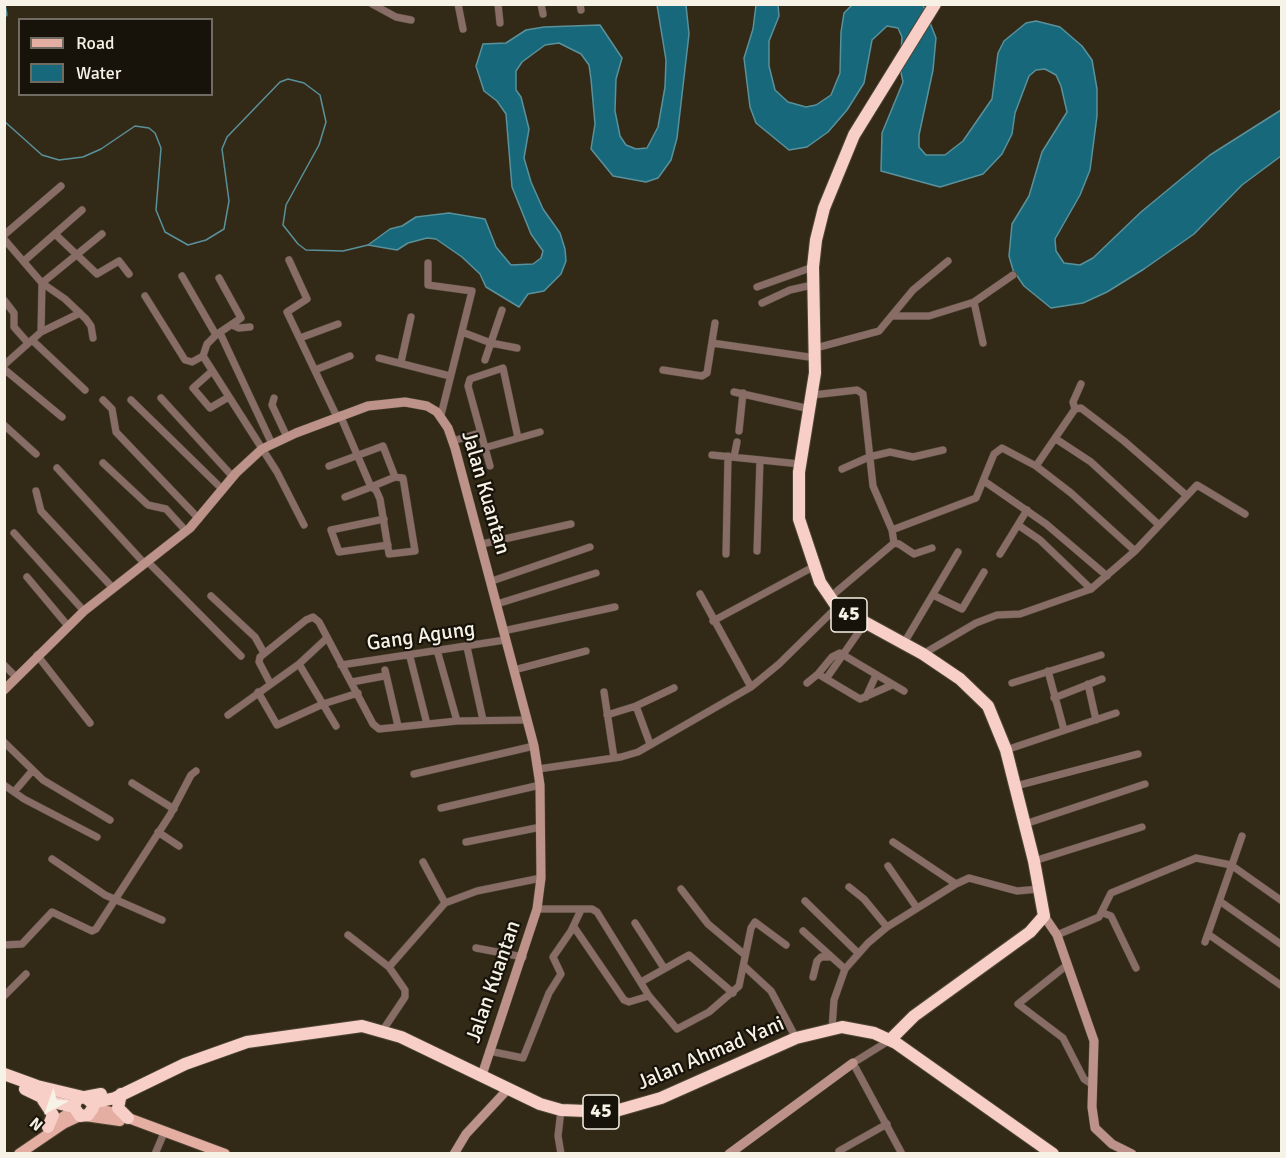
<!DOCTYPE html>
<style>
body{margin:0}
#map{position:relative;width:1286px;height:1158px;overflow:hidden;background:#322a17;font-family:Signika,sans-serif}
canvas{display:block}
.frame{position:absolute;inset:0;border:6px solid #f7f2e6;pointer-events:none}
.legend{position:absolute;left:18px;top:18px;width:195px;height:78px;box-sizing:border-box;background:#17130b;border:2px solid #716c63;margin:0;padding:8px 10px;list-style:none;font-size:18px;color:#f7f2e6}
.legend li{display:flex;align-items:center;gap:12px;height:30px}
.legend b{width:30px;border:2px solid #716c63}
.north{position:absolute;left:18px;top:1080px;width:60px;height:60px;-webkit-text-stroke:4px #17130b;paint-order:stroke;rotate:220deg;font-size:16px;font-weight:700;line-height:24px;text-align:center;color:#f7f2e6}
.north::after{content:'';display:block;margin:auto;width:21px;height:27px;background:#f7f2e6;clip-path:polygon(50% 0,100% 100%,50% 72%,0 100%)}
</style>
<div id="map">
<canvas width="1286" height="1158"></canvas>
<div class="frame"></div>
<ul class="legend">
<li><b style="height:8px;background:#e5aea2"></b>Road</li>
<li><b style="height:16px;background:#17687b"></b>Water</li>
</ul>
<div class="north">N</div>
</div>
<script>
const c = document.querySelector('canvas').getContext('2d');
c.lineJoin = 'round';
function paint(path, color) { c.fillStyle = color; c.fill(path, 'evenodd'); }
const poly = rows => new Path2D(rows.map(r => 'M' + r).join(''));
function trace(path, color, width, dash) { c.strokeStyle = color; c.lineWidth = width; c.lineCap = dash ? 'butt' : 'round'; c.setLineDash(dash || []); c.stroke(path); }
function write(font, color, halo, rows, align = 'center') {
  c.font = font + ' Signika,sans-serif'; c.lineWidth = 4.5; c.setLineDash([]); c.textBaseline = 'middle'; c.strokeStyle = halo; c.fillStyle = color; for (const [text, x, y, turn = 0] of rows) {
    c.save(); c.translate(x, y); c.rotate((+turn || 0) * Math.PI / 180); c.textAlign = isNaN(turn) ? turn : align; if (halo) c.strokeText(text, 0, 0); c.fillText(text, 0, 0); c.restore();
  }
}
const water = poly([
 [657,5,686,5,689,34,677,138,671,160,658,178,646,182,613,176,591,149,595,124,591,79,589,65,581,54,559,43,545,45,522,62,516,71,516,90,521,97,529,129,524,158,531,182,543,209,560,233,565,249,566,261,561,274,544,291,528,294,519,307,486,287,480,274,462,257,436,239,427,238,408,243,397,250,368,245,390,229,402,226,416,217,449,213,485,219,496,247,511,265,533,264,541,258,543,251,531,234,512,187,506,114,497,101,484,91,476,66,483,44,506,43,526,30,544,27,600,25,622,58,616,79,615,111,620,136,626,145,636,149,647,148,658,127,665,87,666,60,657,5],
 [756,5,778,5,779,16,769,41,769,66,775,90,788,102,806,107,816,105,831,95,840,73,841,32,844,13,852,5,923,5,936,38,933,70,919,135,919,147,926,155,945,155,963,141,992,99,998,53,1004,41,1026,23,1036,21,1060,27,1082,46,1092,60,1097,89,1097,116,1090,170,1080,195,1055,239,1056,251,1064,263,1080,265,1093,258,1141,212,1210,155,1281,110,1281,156,1242,185,1194,234,1144,269,1107,292,1083,303,1051,308,1024,286,1013,270,1009,256,1012,224,1029,196,1042,152,1067,112,1061,86,1056,75,1045,69,1036,70,1029,76,1015,113,1012,134,1002,154,983,174,940,187,881,171,882,133,903,82,900,68,902,37,898,28,887,26,872,40,864,83,847,110,828,132,807,147,789,150,756,123,750,107,744,58,753,29,756,5]
]);
paint(water, '#17687b');
trace(water, '#5a919b', 1.5);
trace(poly([
 [4,18,7,15,5,4],
 [4,121,42,155,59,160,83,157,101,149,135,126,149,128,155,133,161,148,156,210,165,232,188,245,206,240,224,229,229,201,222,149,227,137,280,82,288,79,304,83,320,95,326,122,319,145,286,205,283,225,298,244,306,250,343,251,368,245]
]), '#5a919b', 1.5);
const street = poly([
 [372,4,396,17,411,20],
 [458,4,463,29],
 [498,4,500,23],
 [541,4,543,14],
 [580,4,581,10],
 [55,234,97,274,119,261,129,274],
 [4,235,61,186],
 [4,239,42,283,41,332,4,365],
 [289,260,307,299,287,312,337,417],
 [24,261,82,210],
 [428,263,428,285,472,291,441,415],
 [182,276,216,335],
 [219,278,241,318,216,335,207,344,203,356,277,472,304,525],
 [757,287,813,267],
 [145,296,185,360,192,362,203,356],
 [4,300,14,313,14,327,28,343],
 [974,302,983,343],
 [762,303,790,290,812,285],
 [893,316,929,316,974,302,1013,275],
 [232,325,239,328,250,327],
 [41,332,80,313],
 [462,332,491,343,517,348],
 [220,333,272,444],
 [93,338,91,326,86,319,65,299,42,283,102,234],
 [300,338,338,324],
 [32,340,85,390],
 [712,343,816,358],
 [816,348,879,331,913,290,948,261],
 [379,358,450,376],
 [485,360,502,310],
 [401,362,411,317],
 [4,369,62,417],
 [315,370,350,356],
 [663,370,702,376,707,373,715,323],
 [211,372,193,388,210,408,227,398],
 [734,392,810,409],
 [813,395,857,390,863,394,873,486,892,530,894,543,829,598],
 [161,398,233,477],
 [274,398,272,405,287,437],
 [103,400,112,409,116,432,199,519],
 [131,400,222,489],
 [1075,409,1081,408,1124,441,1186,495],
 [340,415,371,487,376,490,380,499,389,554,415,551,403,478,395,477,371,487,345,497],
 [4,425,36,454],
 [739,431,743,393],
 [1056,439,1091,462,1159,525],
 [453,441,479,433],
 [484,448,540,432],
 [712,455,800,464],
 [734,457,737,442],
 [103,463,148,505,166,509,186,531],
 [329,466,383,446,395,477],
 [490,466,468,386,470,379,503,368,518,438],
 [1036,466,1075,409,1073,402,1081,384],
 [57,468,144,563],
 [842,469,869,457,890,452,913,457,943,450],
 [984,481,1046,524,1107,576],
 [36,491,41,511,112,587],
 [384,519,331,530,339,552,388,545],
 [1018,525,1040,540,1091,589],
 [892,530,976,498,994,454,1002,448,1036,466,1071,493,1135,551],
 [14,533,84,611],
 [894,543,899,544,914,554,932,548],
 [482,544,571,524],
 [757,551,760,460],
 [726,554,728,456],
 [1000,554,1027,510],
 [147,561,241,656],
 [27,577,68,626],
 [492,581,590,547],
 [700,594,751,687],
 [933,595,962,609,984,572],
 [211,596,255,637,264,653],
 [497,604,596,573],
 [713,621,813,567],
 [503,631,615,607],
 [904,643,958,552],
 [467,647,483,720],
 [437,650,457,721],
 [409,653,427,724],
 [923,654,976,623,997,615,1020,614,1091,589,1135,551,1197,485,1245,514],
 [37,655,90,723],
 [299,664,336,726],
 [4,665,16,677],
 [341,665,505,640],
 [385,670,398,726],
 [514,670,586,651],
 [1048,671,1064,730],
 [818,674,832,657,840,653,904,691],
 [826,679,865,623],
 [352,682,384,676],
 [270,683,259,662,260,657,306,620,313,617,319,622,373,724,379,729,457,721,527,720],
 [807,683,818,674,860,699,892,685],
 [1012,683,1101,655],
 [1088,684,1096,720],
 [258,692,277,725,323,704,358,693],
 [604,692,614,758],
 [866,697,876,675],
 [1054,698,1102,679],
 [636,706,650,744],
 [228,715,299,664,327,638],
 [607,715,636,706,674,688],
 [4,742,43,780,110,820],
 [1006,750,1116,713],
 [538,769,621,757,638,752,751,687,779,664,837,607],
 [414,774,534,746],
 [132,783,174,809],
 [4,785,24,799,97,837],
 [1016,786,1138,754],
 [14,792,32,771],
 [441,808,540,785],
 [1025,824,1145,784],
 [158,832,179,846],
 [466,842,541,827],
 [893,842,956,884],
 [52,859,105,895,162,920],
 [1034,861,1142,827],
 [423,862,445,903],
 [888,866,917,908],
 [849,887,864,899,887,927],
 [681,889,708,924,745,955],
 [805,901,858,953],
 [1221,902,1282,945],
 [537,909,592,909,597,912,649,996,677,1029,709,1012,739,986,751,928,755,922,786,945],
 [1103,913,1111,916,1136,968],
 [635,923,664,968],
 [574,927,624,1000,629,1002,649,996],
 [803,931,845,969],
 [1208,934,1282,986],
 [348,935,389,967,405,990,405,997,383,1030],
 [1057,935,1099,917,1111,893,1196,858,1231,865,1282,901],
 [1205,942,1242,836],
 [4,945,22,944,52,912,92,931,96,929,170,815,191,775,196,771],
 [476,948,523,957],
 [1067,965,1018,1004,1063,1038,1084,1079,1093,1085],
 [744,966,771,991,796,1038],
 [389,967,445,903,477,891,541,878],
 [813,977,817,961,821,957,830,957],
 [641,982,689,955,733,993],
 [4,996,26,974],
 [832,1028,834,1000,845,969,868,943,887,927,956,884,969,878,1017,891,1040,889],
 [890,1040,853,1063,902,1154],
 [489,1051,523,1058,549,993,561,974,553,957,571,931,581,910],
 [561,1110,558,1136,561,1154],
 [839,1151,887,1124],
 [155,1154,164,1133]
]);
const secondary = poly([
 [4,690,84,611,190,528,236,473,262,449,296,433,368,406,405,402,427,406,437,412,448,428,455,448,534,746,540,785,541,878,537,909,482,1075],
 [1044,916,1057,935,1094,1041,1092,1107,1095,1128,1112,1144,1132,1154],
 [454,1154,466,1134,507,1090],
 [729,1154,853,1063]
]);
const primary = poly([
 [93,1108,115,1113,225,1154],
 [85,1116,120,1121],
 [50,1125,74,1110],
 [19,1154,63,1124,80,1116]
]);
const highway = poly([
 [890,1040,914,1016,1030,932,1044,916,1034,861,1006,750,988,706,960,679,923,654,837,607,820,582,799,519,799,472,815,373,813,267,816,240,824,208,854,135,935,4],
 [4,1074,37,1086,83,1097],
 [25,1089,52,1102,74,1107],
 [121,1094,118,1108,128,1118],
 [85,1097,92,1103,93,1108,88,1115,80,1116,74,1107,77,1099,80,1098,101,1094],
 [43,1100,53,1115,48,1127],
 [92,1103,115,1098,185,1064,247,1042,362,1026,401,1037,540,1104,561,1110,612,1112,661,1098,796,1038,842,1027,874,1033,896,1043,1053,1154]
]);
trace(street, '#4e4634', 8);
trace(secondary, '#4e4634', 10);
trace(primary, '#4e4634', 12);
trace(highway, '#4e4634', 14);
trace(street, '#886d67', 7);
trace(secondary, '#bc9289', 9);
trace(primary, '#e5aea2', 10);
trace(highway, '#f7cfc7', 12);
for (const [x, y, w] of [
 [849,615,36],
 [601,1112,36]
]) { const box = new Path2D(); box.roundRect(x - w / 2, y - 17, w, 34, 4.5); c.fillStyle = '#17130b'; c.fill(box); trace(box, '#f7f2e6', 1.5); }
write('bold 20px', '#f7f2e6', null, [
 ["45",849,615],
 ["45",601,1112]
]);
write('21px', '#f7f2e6', '#17130b', [
 ["Jalan Kuantan",485,493,74],
 ["Gang Agung",421,637,-8],
 ["Jalan Kuantan",494,982,-71],
 ["Jalan Ahmad Yani",711,1054,-23]
]);
</script>
